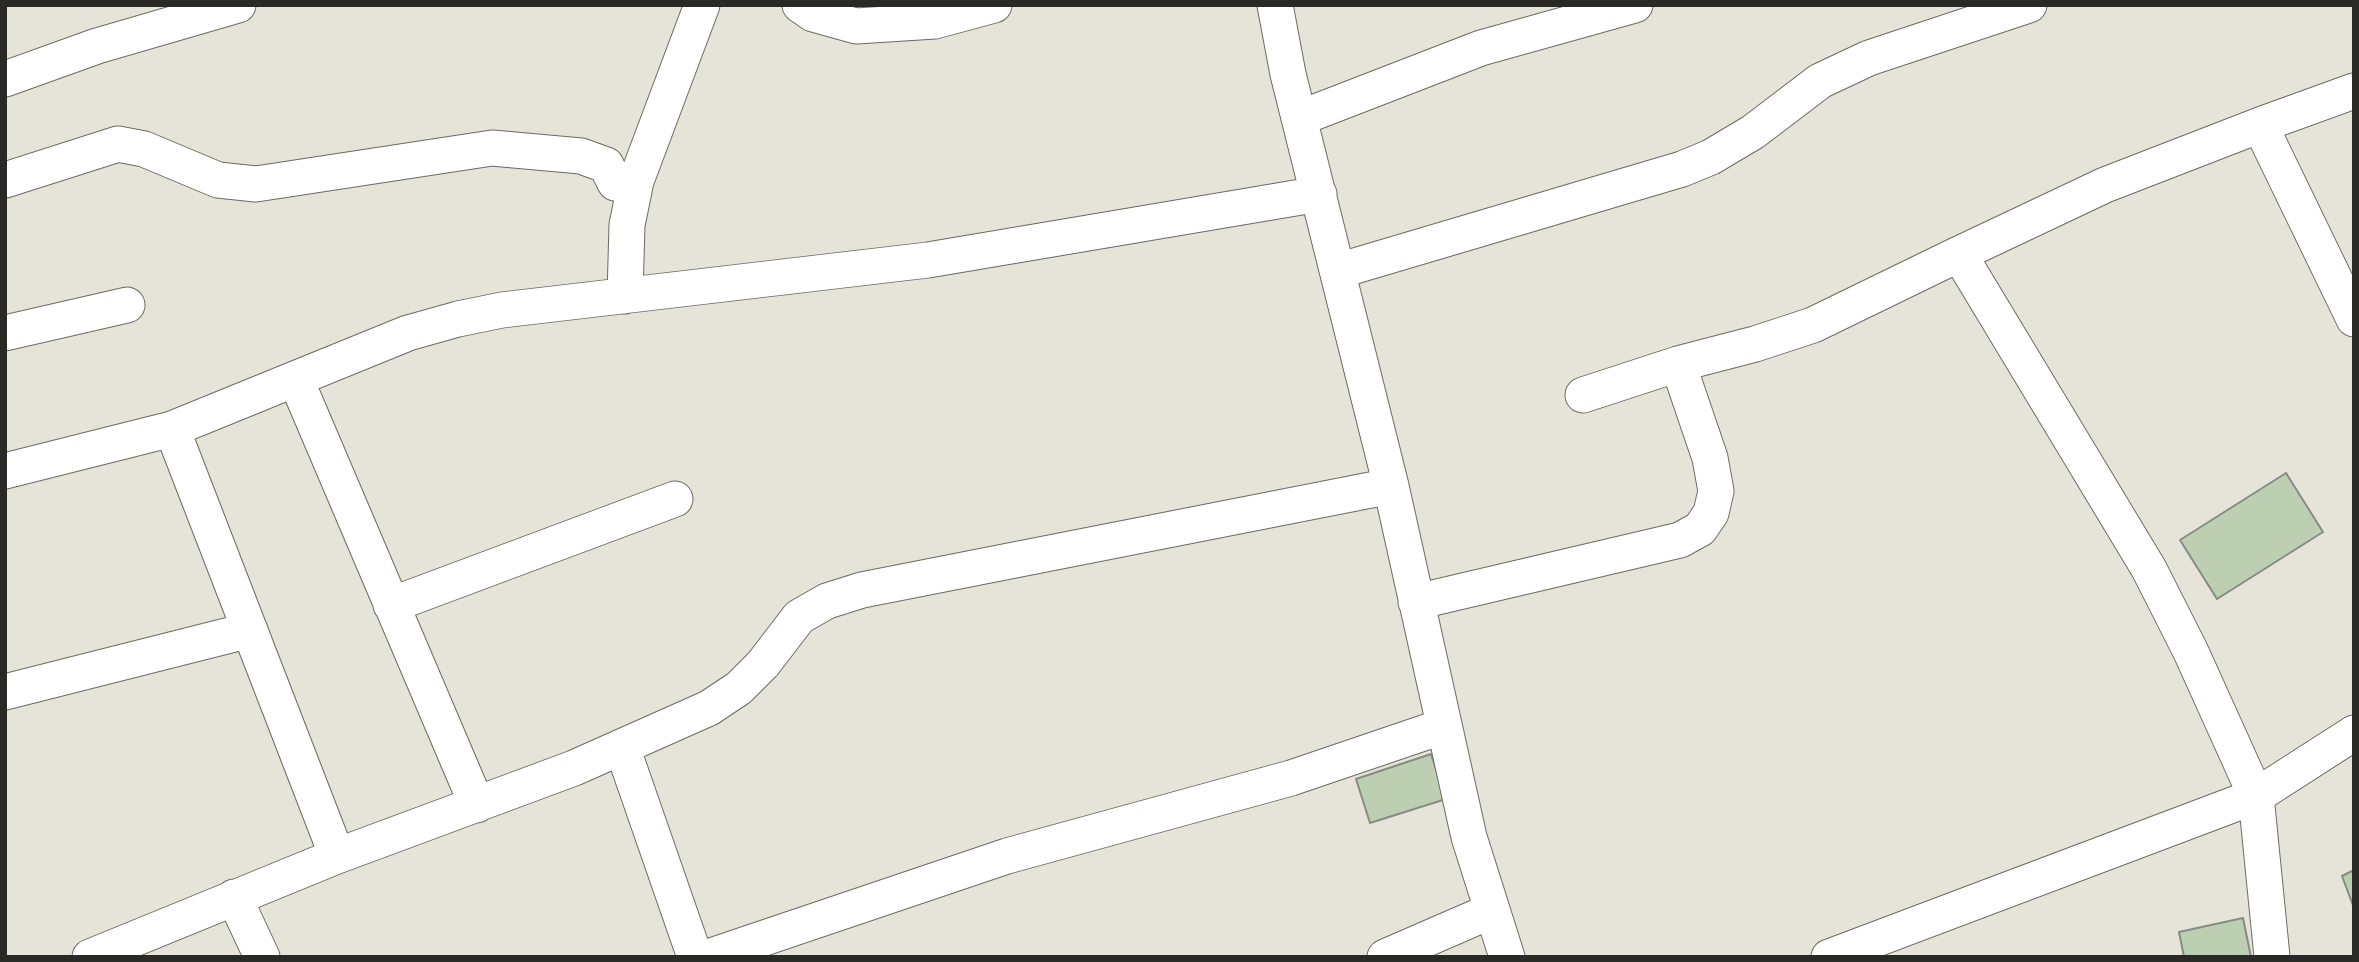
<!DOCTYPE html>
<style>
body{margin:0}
#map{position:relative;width:2359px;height:962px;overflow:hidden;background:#e6e4d9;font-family:Rubik,sans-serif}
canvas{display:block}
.frame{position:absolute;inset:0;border:7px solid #292925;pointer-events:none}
</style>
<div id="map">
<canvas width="2359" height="962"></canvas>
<div class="frame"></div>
</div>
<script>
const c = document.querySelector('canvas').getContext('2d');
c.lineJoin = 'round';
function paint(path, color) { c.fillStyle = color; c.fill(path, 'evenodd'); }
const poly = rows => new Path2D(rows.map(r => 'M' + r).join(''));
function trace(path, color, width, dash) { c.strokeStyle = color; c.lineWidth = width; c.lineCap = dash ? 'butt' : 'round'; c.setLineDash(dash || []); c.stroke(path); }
const building = poly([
 [2286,473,2323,532,2217,599,2180,540,2286,473],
 [1431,754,1446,799,1370,823,1356,779,1431,754],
 [2354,870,2354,908,2342,876,2354,870],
 [2243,918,2251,957,2184,957,2179,932,2243,918]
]);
paint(building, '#bdcfb3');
trace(building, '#868c83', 2);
const minor = poly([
 [800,5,813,14,856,26,935,21,994,5],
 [1275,5,1288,74,1391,486,1469,837,1507,957],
 [5,79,97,46,238,5],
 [2354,91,2260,125,2354,319],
 [1300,118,1481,48,1635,5],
 [2260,125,2105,185,1959,254,2149,569,2191,652,2256,796,2272,957],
 [5,180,118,144,144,149,218,180,256,184,492,148,581,156,606,165,615,183,636,181],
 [1338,271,1682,169,1711,157,1753,132,1820,81,1869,58,2029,5],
 [625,296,627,225,636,181,702,5],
 [5,333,127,305],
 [296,380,477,805],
 [1583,395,1678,364],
 [172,429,337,856],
 [5,471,172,429,408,333,458,319,502,310,928,260,1319,194],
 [1416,602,1680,540,1700,529,1711,513,1716,491,1710,458,1678,364,1755,344,1813,325,1959,254],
 [391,605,675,499],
 [5,692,250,630],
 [622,747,695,957],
 [234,897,262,957],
 [90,957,337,856,574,768,709,708,739,688,763,664,799,617,827,601,862,590,1391,486],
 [708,957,1007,856,1291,778,1444,726],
 [1385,957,1491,911],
 [1829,957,2256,796,2354,733]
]);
trace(minor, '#6c6b61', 37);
trace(minor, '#fff', 35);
</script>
